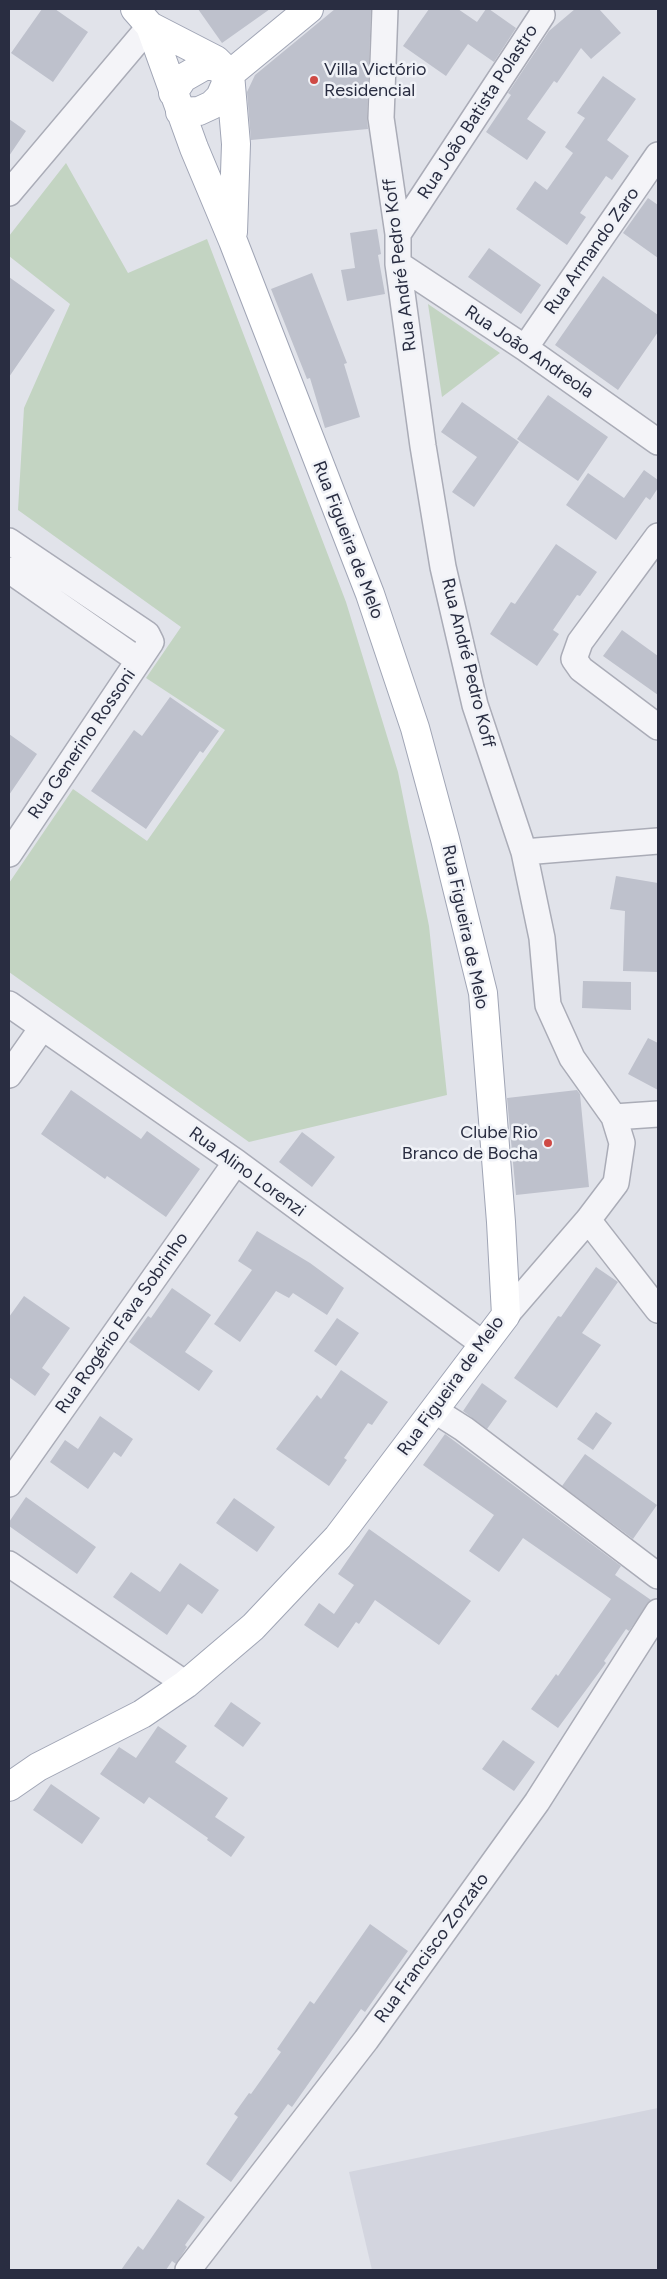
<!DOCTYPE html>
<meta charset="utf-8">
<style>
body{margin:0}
#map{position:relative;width:667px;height:2279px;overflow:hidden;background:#e1e3ea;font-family:Figtree,sans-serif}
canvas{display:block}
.frame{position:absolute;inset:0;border:10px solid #292d41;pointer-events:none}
</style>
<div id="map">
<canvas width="667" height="2279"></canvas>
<div class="frame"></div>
</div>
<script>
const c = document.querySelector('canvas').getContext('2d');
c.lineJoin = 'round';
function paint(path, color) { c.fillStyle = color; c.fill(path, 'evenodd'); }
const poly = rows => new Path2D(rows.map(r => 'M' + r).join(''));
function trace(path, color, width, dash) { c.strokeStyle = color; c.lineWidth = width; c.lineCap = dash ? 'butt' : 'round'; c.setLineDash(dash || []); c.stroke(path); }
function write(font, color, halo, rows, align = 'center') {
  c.font = font + ' Figtree,sans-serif'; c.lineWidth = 5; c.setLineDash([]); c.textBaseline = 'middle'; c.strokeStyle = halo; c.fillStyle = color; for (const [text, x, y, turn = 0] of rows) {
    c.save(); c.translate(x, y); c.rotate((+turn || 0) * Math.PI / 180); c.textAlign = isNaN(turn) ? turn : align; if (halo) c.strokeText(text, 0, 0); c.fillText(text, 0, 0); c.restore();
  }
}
paint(poly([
 [658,2108,658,2270,372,2270,349,2172]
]), '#d3d5df');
paint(poly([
 [66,163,128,273,207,239,346,602,398,772,429,926,447,1095,249,1142,9,972,9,883,73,789,147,841,225,730,146,678,181,627,18,510,24,408,70,304,9,256,9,236],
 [428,304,500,353,442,397]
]), '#c3d4c2');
paint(poly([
 [42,9,55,9,88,32,53,82,11,53],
 [198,9,270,9,222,43],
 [335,9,371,9,367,117,368,129,251,140,247,92,255,75],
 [429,9,458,9,477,22,486,9,489,9,516,28,494,62,468,44,446,76,403,46],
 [575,9,599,9,621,33,591,59,581,48,557,83,554,81,527,119,546,132,527,160,486,132,511,95,508,93,549,31],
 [603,76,636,99,607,140,629,156,612,180,606,176,580,213,586,217,567,245,516,209,535,181,547,190,573,153,565,147,585,118,577,113],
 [9,119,26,131,9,156],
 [648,198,658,205,658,258,623,233],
 [377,229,381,254,378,255,385,294,347,301,341,270,355,268,350,233],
 [489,248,541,285,521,314,468,277],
 [312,273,347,363,344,364,360,417,325,428,310,378,307,379,271,289],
 [603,276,658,315,658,332,618,390,555,345],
 [9,277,55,310,9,377],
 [548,395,608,437,578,481,517,439],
 [462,402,519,442,474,507,452,492,477,457,441,432],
 [644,470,658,480,658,488,650,500,646,497,616,540,566,505,588,473,624,498],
 [556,544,597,572,580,596,577,595,553,630,559,634,537,666,490,634,511,602,515,604],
 [622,630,658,656,658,695,603,656],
 [170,697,219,731,203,753,200,751,146,829,91,791,134,730,142,736],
 [9,734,37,754,9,795],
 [616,876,658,883,658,972,623,971,625,911,610,909],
 [583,981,631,982,631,1010,582,1008],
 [648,1038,658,1043,658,1090,628,1074],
 [71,1090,141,1139,147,1131,200,1169,166,1217,107,1176,105,1179,41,1134],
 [577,1090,580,1094,589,1187,516,1195,507,1098],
 [302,1132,335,1157,312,1187,279,1162],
 [257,1231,310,1263,344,1288,327,1315,293,1293,289,1298,276,1291,240,1342,214,1324,252,1270,238,1261],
 [596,1267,618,1282,582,1333,601,1345,557,1408,514,1378,558,1316,561,1317],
 [172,1288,211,1315,185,1352,213,1371,199,1391,129,1342,148,1316,151,1318],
 [24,1296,70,1328,42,1368,50,1374,35,1396,9,1377,9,1317],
 [337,1318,359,1333,336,1366,314,1351],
 [341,1370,388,1402,372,1425,368,1423,344,1458,347,1460,329,1486,276,1449,317,1395,321,1399],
 [482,1383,507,1401,487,1429,463,1411],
 [596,1412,612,1423,593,1450,577,1439],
 [100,1416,133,1439,121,1457,114,1452,88,1489,50,1462,65,1440,78,1449],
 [445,1434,621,1566,615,1575,651,1600,629,1631,626,1629,604,1661,606,1663,558,1728,531,1709,556,1674,558,1676,611,1599,523,1538,499,1572,469,1551,494,1515,423,1465],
 [585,1454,657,1505,633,1539,562,1486],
 [26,1497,96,1547,77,1574,9,1526,9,1522],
 [234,1498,275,1527,257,1552,216,1523],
 [369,1529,471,1601,439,1645,375,1600,359,1624,356,1622,338,1648,304,1625,319,1603,334,1614,354,1585,338,1574],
 [180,1563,219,1590,202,1614,188,1604,167,1635,113,1597,131,1572,160,1592],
 [231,1702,261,1723,243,1747,214,1726],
 [158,1726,187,1746,175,1762,228,1798,215,1817,245,1837,231,1857,207,1840,208,1838,149,1797,144,1804,100,1774,119,1747,136,1758],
 [503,1740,535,1762,514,1791,482,1769],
 [51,1784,100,1818,82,1844,33,1810],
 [370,1924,408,1951,365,2012,361,2009,292,2107,288,2104,231,2182,206,2164,238,2117,234,2114,249,2093,251,2094,281,2052,277,2049,310,2001,314,2004],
 [178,2199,205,2217,185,2245,187,2247,176,2264,172,2261,166,2270,121,2270,138,2246,143,2250]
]), '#bec1cc');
const minor = poly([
 [385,9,381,118,398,234,398,264,423,446,443,567,475,705,524,852,542,938,548,1005,572,1058,614,1117,622,1143,616,1183,588,1220,506,1315],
 [9,193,150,26],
 [398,234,542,15],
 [398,264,525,348,658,442],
 [525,348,658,155],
 [658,536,580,642,574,659,581,669,658,727],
 [9,541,147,634,151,642,9,854],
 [9,570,138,660],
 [524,852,658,841],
 [9,1004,236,1162,483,1344],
 [9,1075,42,1028],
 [614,1117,658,1114],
 [588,1220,658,1310],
 [434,1410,464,1429,658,1576],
 [9,1484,236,1162],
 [9,1564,186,1684],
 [188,2270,366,2040,537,1802,658,1612]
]);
const major = poly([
 [150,26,216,60,230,74],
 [230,74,236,144,233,232],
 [173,93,183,78,204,66,213,66,229,73],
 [180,112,199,111,212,105,220,97,230,74,309,9],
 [9,1787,38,1767,142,1714,186,1684,253,1627,338,1537,506,1315,501,1222,483,993,445,839,415,728,370,594,233,241,194,148,150,26,135,9]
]);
trace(minor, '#aaacb7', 28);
trace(major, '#a0a5b5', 30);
trace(minor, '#f4f4f8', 25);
trace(major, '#fff', 28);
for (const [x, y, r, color] of [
 [314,80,5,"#cf4a45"],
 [548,1143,5,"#cf4a45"]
]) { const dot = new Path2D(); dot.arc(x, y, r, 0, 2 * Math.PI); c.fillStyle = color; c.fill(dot); trace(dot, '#f0f2f7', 2); }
write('18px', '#292d41', '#f0f2f7', [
 ["Villa Victório",324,70],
 ["Residencial",324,91],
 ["Clube Rio",538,1133,"right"],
 ["Branco de Bocha",538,1154,"right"]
], 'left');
write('18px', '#292d41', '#f0f2f7', [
 ["Rua João Batista Polastro",478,112,-57],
 ["Rua Armando Zaro",592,251,-55],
 ["Rua André Pedro Koff",400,265,-97],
 ["Rua João Andreola",529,352,34],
 ["Rua Figueira de Melo",348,540,69],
 ["Rua André Pedro Koff",468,663,76],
 ["Rua Generino Rossoni",82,744,-56],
 ["Rua Figueira de Melo",465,927,78],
 ["Rua Alino Lorenzi",247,1172,36],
 ["Rua Rogério Fava Sobrinho",122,1323,-55],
 ["Rua Figueira de Melo",451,1386,-54],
 ["Rua Francisco Zorzato",432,1948,-54]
]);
</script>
